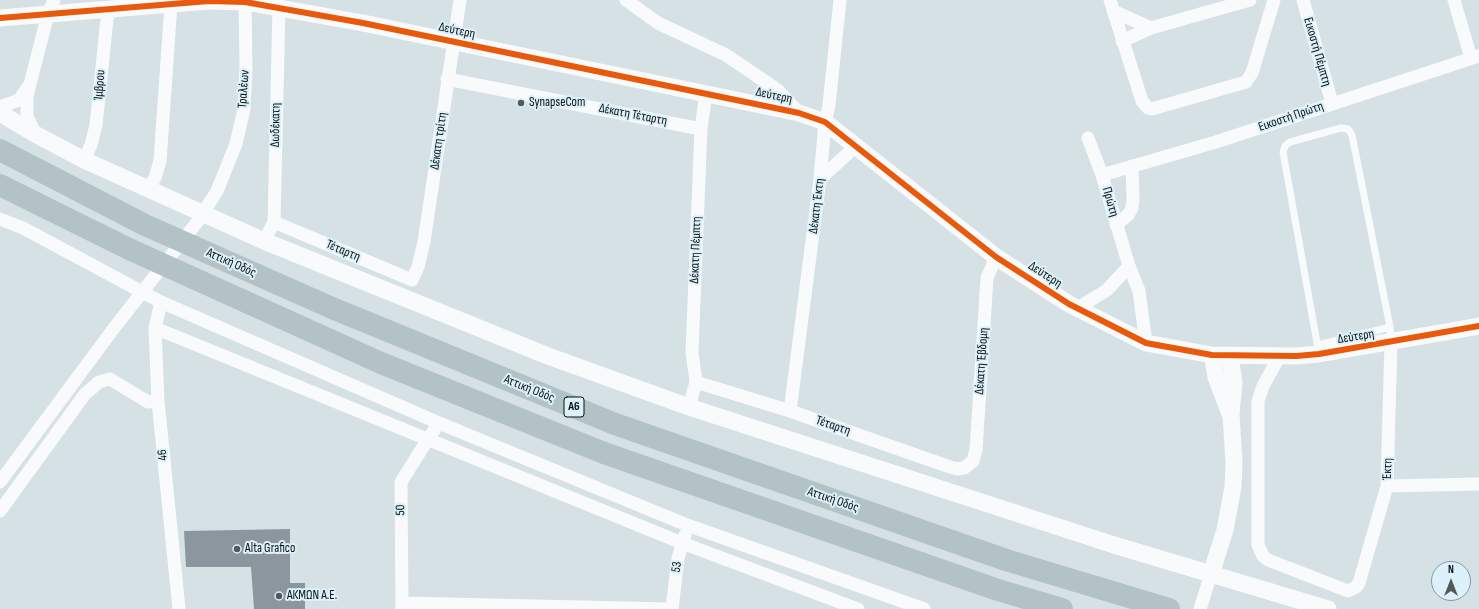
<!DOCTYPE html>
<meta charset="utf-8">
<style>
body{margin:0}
#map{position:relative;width:1479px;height:609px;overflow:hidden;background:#d6e1e6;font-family:"Sofia Sans Condensed",sans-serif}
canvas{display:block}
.north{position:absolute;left:1431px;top:561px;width:40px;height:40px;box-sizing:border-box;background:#ddf1fa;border:1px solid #89979e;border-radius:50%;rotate:0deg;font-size:11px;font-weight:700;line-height:16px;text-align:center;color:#0a1013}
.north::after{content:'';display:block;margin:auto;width:14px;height:18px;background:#51595d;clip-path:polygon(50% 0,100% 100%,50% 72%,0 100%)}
</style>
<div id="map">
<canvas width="1479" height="609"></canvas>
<div class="north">N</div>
</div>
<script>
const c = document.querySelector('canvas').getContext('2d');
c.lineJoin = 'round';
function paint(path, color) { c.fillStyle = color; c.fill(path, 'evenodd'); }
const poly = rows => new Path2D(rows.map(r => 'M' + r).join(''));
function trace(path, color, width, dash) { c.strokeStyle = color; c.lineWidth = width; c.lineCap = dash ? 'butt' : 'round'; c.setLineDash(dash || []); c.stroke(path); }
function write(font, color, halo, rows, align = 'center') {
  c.font = font + ' "Sofia Sans Condensed",sans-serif'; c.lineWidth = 4; c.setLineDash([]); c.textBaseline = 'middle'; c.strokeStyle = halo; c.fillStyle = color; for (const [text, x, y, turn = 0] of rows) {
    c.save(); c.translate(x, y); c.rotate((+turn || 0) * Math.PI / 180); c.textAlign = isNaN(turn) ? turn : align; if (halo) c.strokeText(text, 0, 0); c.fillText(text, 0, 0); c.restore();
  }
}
paint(poly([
 [290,529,290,583,305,583,305,609,254,609,251,567,186,567,184,531]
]), '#8c969f');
trace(poly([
 [1318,345,1390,327],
 [1319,354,1283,152,1285,146,1290,142,1341,128,1348,129,1352,135,1390,327,1391,341]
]), '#f9fafb', 7);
trace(poly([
 [626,0,658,23,726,55,779,91,799,113],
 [1110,0,1142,101,1148,108,1152,109,1246,82,1252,73,1274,0],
 [1303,0,1332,103],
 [1454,0,1471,58],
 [1113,11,1151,28],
 [1122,41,1151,28,1250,0],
 [447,79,701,129],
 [0,107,19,100,28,87],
 [35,134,27,116,27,96,48,14,54,0],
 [1088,138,1102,175,1129,266,1139,291,1146,343],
 [84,160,91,145,96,125,108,9],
 [1102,175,1216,142,1479,56],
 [820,179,856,146],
 [149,188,155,178,160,161,171,4],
 [0,219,23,228,161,302,439,423,687,525,924,609],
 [274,222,412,280,418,267,424,242,460,0],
 [1116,225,1128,215,1132,208,1133,199,1132,166],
 [264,241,274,222,279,8],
 [161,302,155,328,158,401,179,609],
 [1078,308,1107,290,1129,266],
 [155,328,682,543,858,609],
 [1279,357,1263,386,1258,401,1258,545,1263,556,1268,560,1348,591,1356,587,1359,583,1387,486,1391,342],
 [696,382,790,411,950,467,957,469,964,468,973,461,976,450,987,278,996,257],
 [689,407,696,382,692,352,701,129,706,93],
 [790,411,820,179,825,122,829,105,840,0],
 [0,482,114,328,198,221,217,191,236,144,244,109,246,67,245,0],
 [1387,486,1479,484],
 [0,511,85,394,99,382,110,379,148,402,158,401],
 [402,603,669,609],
 [402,609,401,482,428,439,439,423],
 [672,609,678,558,685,535],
 [1200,609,1211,574]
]), '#f9fafb', 13);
trace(poly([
 [0,18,209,1,245,2,363,23,799,113,825,122,996,257,1069,304,1146,343,1212,355,1296,356,1319,354,1479,326],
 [0,113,35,134,84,160,264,241,548,356,689,407,1114,545,1328,609],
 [1212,355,1216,377,1230,414],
 [1211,574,1225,530,1233,487,1234,463,1231,414,1234,382,1230,356]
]), '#f9fafb', 17);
trace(poly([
 [0,150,145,225,332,308,615,424,1006,560,1169,609],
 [0,185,129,249,381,363,604,453,998,590,1062,609]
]), '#b3c2c4', 22);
trace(poly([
 [0,18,209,1,245,2,363,23,799,113,825,122,996,257,1069,304,1146,343,1212,355,1296,356,1319,354,1479,326]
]), '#e8590c', 6);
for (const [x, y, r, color] of [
 [521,103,4,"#51595d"],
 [237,549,4,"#51595d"],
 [279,596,4,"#51595d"]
]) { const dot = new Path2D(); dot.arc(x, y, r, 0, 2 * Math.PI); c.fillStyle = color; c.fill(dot); trace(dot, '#ddf1fa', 1.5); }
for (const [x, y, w] of [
 [574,407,20]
]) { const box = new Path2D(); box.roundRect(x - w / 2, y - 10, w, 20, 3); c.fillStyle = '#ddf1fa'; c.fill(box); trace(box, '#0a1013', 1); }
write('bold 12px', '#0a1013', null, [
 ["Α6",574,407]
]);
write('13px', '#0a1013', '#ddf1fa', [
 ["Δεύτερη",457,31,12],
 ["Εικοστή Πέμπτη",1317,52,74],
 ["Ίμβρου",100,85,-85],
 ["Τραλέων",244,89,-86],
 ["Δεύτερη",774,96,12],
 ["Δέκατη Τέταρτη",633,115,11],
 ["Εικοστή Πρώτη",1291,117,-19],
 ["Δωδέκατη",276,125,-89],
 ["Δέκατη τρίτη",439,141,-82],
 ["Πρώτη",1110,202,74],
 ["Δέκατη Έκτη",817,206,-83],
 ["Δέκατη Πέμπτη",696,250,-88],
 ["Τέταρτη",343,251,23],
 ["Αττική Οδός",231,263,24],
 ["Δεύτερη",1045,275,33],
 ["Δεύτερη",1356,337,-9],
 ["Δέκατη Έβδομη",982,361,-86],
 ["Αττική Οδός",529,389,22],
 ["Τέταρτη",833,426,19],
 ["46",163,455,-96],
 ["Έκτη",1388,469,-88],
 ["Αττική Οδός",833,500,19],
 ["50",401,510,-91],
 ["53",677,567,-82]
]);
write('13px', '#0a1013', '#ddf1fa', [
 ["SynapseCom",529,103],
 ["Alta Grafico",245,549],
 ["ΑΚΜΩΝ Α.Ε.",287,596]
], 'left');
</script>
